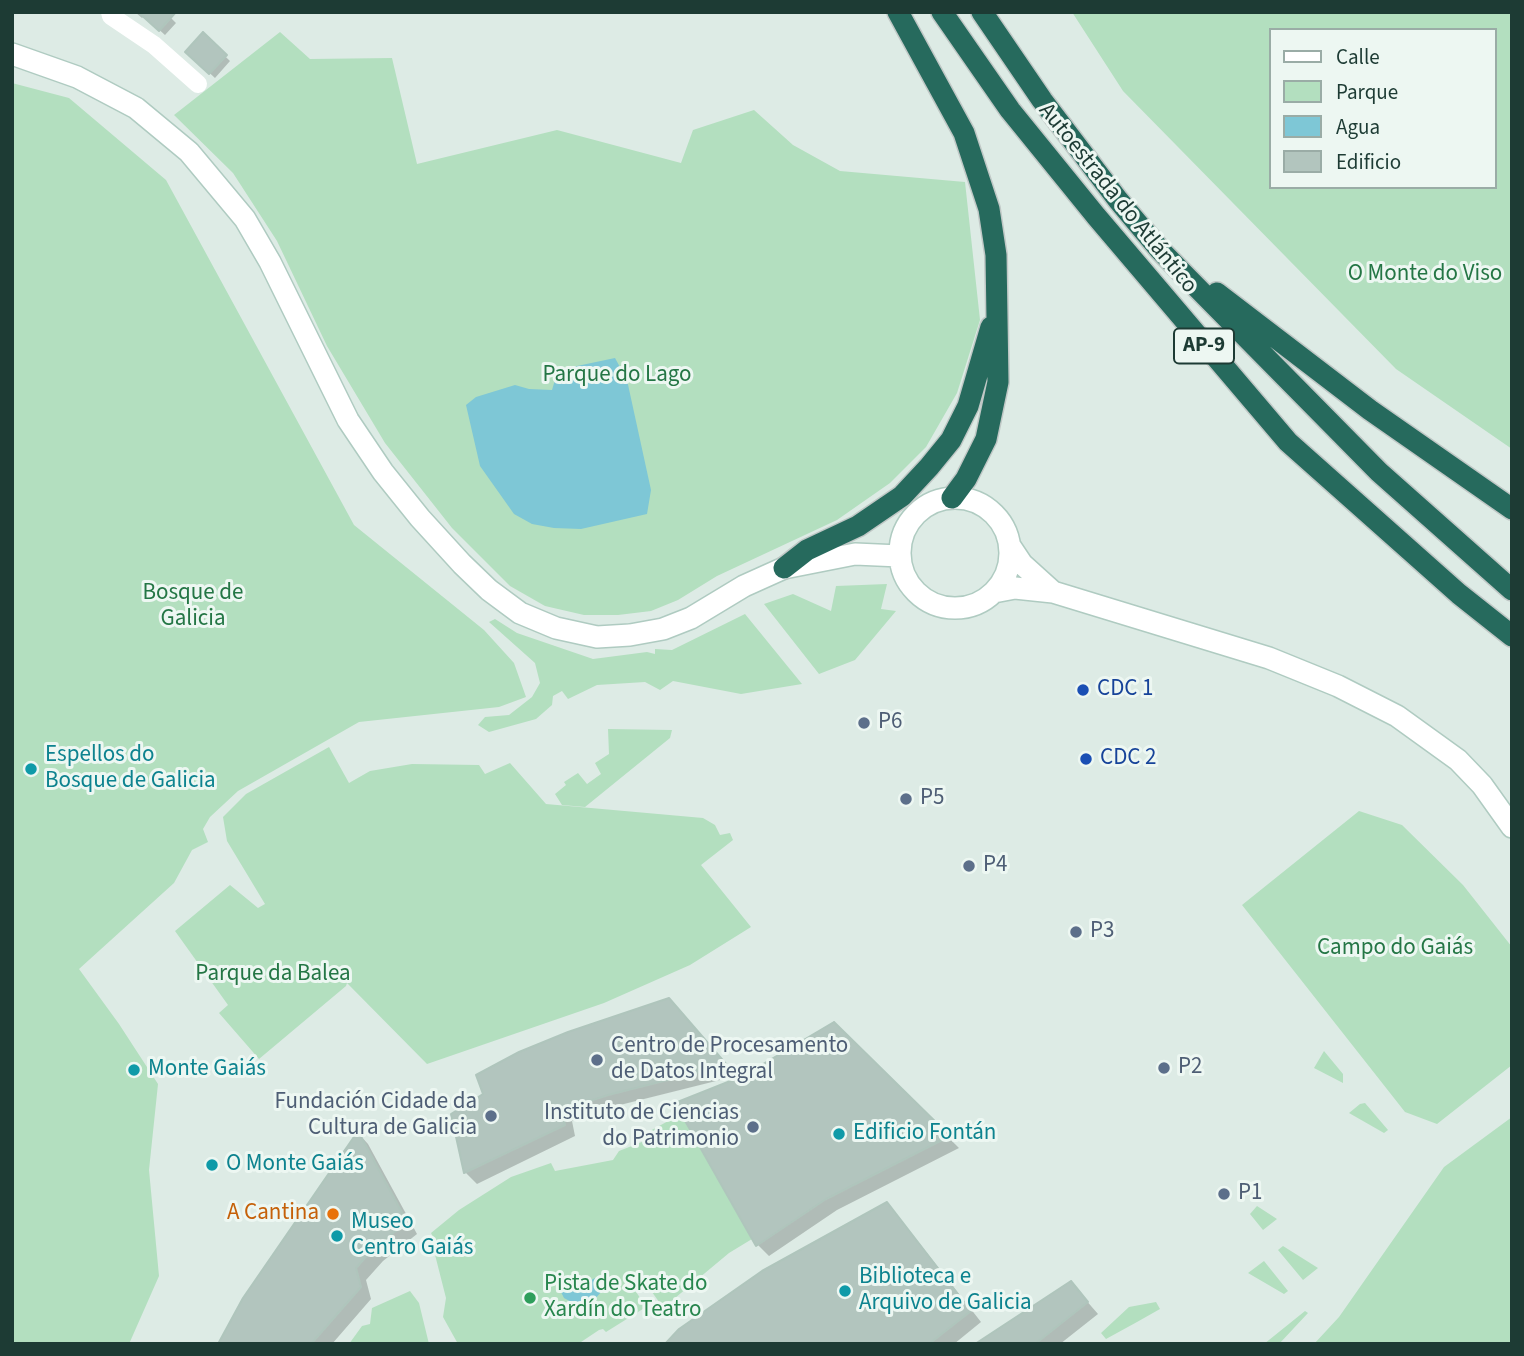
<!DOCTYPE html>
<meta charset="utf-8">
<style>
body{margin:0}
#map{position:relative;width:1524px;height:1356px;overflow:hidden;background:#ddebe5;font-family:"Source Sans 3",sans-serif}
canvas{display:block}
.frame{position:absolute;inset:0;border:14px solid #1d3b34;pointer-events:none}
.legend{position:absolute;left:1269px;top:28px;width:228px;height:161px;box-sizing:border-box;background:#edf7f2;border:2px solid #9aaca6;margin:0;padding:9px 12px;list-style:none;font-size:21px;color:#1d3b34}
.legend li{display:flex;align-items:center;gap:14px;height:35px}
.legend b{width:35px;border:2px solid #9aaca6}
</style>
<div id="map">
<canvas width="1524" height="1356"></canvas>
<div class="frame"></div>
<ul class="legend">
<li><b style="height:9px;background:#fff"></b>Calle</li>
<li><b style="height:19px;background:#b3dfbf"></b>Parque</li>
<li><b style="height:19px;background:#7ec7d6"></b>Agua</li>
<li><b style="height:19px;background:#b2c5be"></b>Edificio</li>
</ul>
</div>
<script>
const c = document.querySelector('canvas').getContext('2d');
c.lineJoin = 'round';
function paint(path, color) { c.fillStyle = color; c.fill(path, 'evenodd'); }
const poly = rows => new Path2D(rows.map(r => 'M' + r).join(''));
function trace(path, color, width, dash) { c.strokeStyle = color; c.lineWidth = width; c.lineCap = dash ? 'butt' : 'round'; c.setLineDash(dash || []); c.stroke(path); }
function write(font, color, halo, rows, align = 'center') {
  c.font = font + ' "Source Sans 3",sans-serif'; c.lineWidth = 6; c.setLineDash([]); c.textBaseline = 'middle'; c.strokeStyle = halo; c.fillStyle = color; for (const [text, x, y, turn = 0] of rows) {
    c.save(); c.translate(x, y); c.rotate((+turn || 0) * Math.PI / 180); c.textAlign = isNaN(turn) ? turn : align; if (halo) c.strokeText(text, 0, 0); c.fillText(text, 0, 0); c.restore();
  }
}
paint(poly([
 [1072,12,1512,12,1512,449,1396,369,1123,91],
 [1270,30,1494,30,1494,187,1270,187],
 [280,32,310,59,392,58,417,164,557,130,681,163,693,130,754,110,793,145,840,171,965,182,980,320,957,393,926,447,890,483,837,520,717,576,678,600,651,611,618,615,584,615,545,606,510,586,452,528,385,443,327,346,277,241,233,173,174,115],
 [12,83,69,98,166,180,354,525,484,630,514,663,526,697,499,707,359,722,238,791,210,817,203,829,208,842,192,850,174,883,79,969,119,1024,158,1084,149,1170,159,1276,129,1344,12,1344],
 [887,584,881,609,896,611,855,660,819,674,764,604,793,594,831,611,836,586],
 [745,614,802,684,741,694,673,681,660,690,645,682,597,685,568,699,562,691,553,696,552,705,536,719,489,732,478,725,485,717,509,715,532,697,540,683,535,663,489,622,495,619,517,633,593,659,647,652,655,654,655,649,672,650],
 [608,729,672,730,670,738,585,807,562,805,555,794,566,785,564,782,578,773,587,784,601,774,595,763,609,754],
 [329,747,349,783,370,771,412,764,479,765,485,774,510,763,546,804,703,818,715,825,720,835,730,833,733,840,701,865,751,927,690,965,604,1003,427,1064,347,983,346,986,259,1059,219,1013,228,1005,175,931,230,885,258,908,265,904,227,841,223,817,246,794],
 [1359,811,1402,825,1463,885,1512,947,1512,1065,1437,1124,1405,1112,1242,905],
 [1324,1051,1343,1074,1343,1083,1314,1068],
 [1365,1103,1388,1130,1384,1133,1349,1113,1360,1104],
 [681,1114,752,1239,729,1253,669,1303,662,1306,639,1274,629,1281,646,1307,606,1332,603,1329,599,1330,578,1344,458,1344,443,1317,446,1298,432,1243,434,1239,431,1233,459,1210,511,1177,551,1163,555,1171,613,1160,619,1151,652,1138,650,1131],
 [1512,1117,1512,1344,1314,1344,1339,1317,1444,1167],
 [1257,1206,1277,1219,1263,1230,1250,1214],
 [1283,1246,1318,1268,1303,1280,1278,1250],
 [1264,1261,1288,1291,1284,1294,1248,1273],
 [410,1291,419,1303,429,1344,349,1344,362,1326,370,1324,372,1308],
 [1156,1302,1160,1309,1137,1322,1106,1339,1101,1333,1129,1307],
 [1305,1311,1308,1313,1279,1344,1264,1344]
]), '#b3dfbf');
paint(poly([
 [615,358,627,380,651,490,647,514,581,529,554,528,532,524,514,514,480,466,466,405,476,397,515,385,529,389,552,390,558,370],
 [595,1278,601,1278,604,1284,601,1292,589,1306,579,1306,564,1298,561,1292,562,1287,579,1287]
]), '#7ec7d6');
paint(poly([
 [135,12,165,12,176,23,165,35,144,16,142,18],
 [203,35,230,61,215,78,187,52],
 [680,1012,736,1076,620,1105,572,1121,575,1136,477,1184,466,1173,453,1114],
 [834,1024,959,1148,837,1210,769,1256,758,1245,678,1104,761,1071],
 [358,1133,368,1144,417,1234,383,1261,366,1280,371,1299,332,1344,220,1344],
 [887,1204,898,1216,981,1322,954,1344,667,1344],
 [1071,1283,1098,1314,1060,1344,978,1344]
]), '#0003');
const building = poly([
 [138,12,176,12,159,31,138,12],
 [203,32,227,55,209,74,185,52,203,32],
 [669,998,727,1065,608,1095,562,1110,565,1125,464,1173,451,1114,483,1094,476,1075,519,1052,568,1032,669,998],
 [834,1022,950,1136,826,1199,756,1246,675,1103,758,1070,758,1067,834,1022],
 [358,1131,407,1222,372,1250,356,1268,361,1287,311,1344,218,1344,243,1298,358,1131],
 [887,1202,971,1311,929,1344,665,1344,679,1329,762,1271,887,1202],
 [1071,1281,1088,1302,1035,1344,975,1344,1071,1281]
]);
paint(building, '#b2c5be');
trace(building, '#afc5bc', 2);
const secondary = poly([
 [12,54,77,77,136,108,189,152,245,219,270,262,348,420,383,472,420,518,462,564,489,590,520,613,556,628,597,637,630,635,663,629,691,618,744,586,784,568,855,554,900,556],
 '900 553a55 55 0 1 1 110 0a55 55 0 1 1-110 0Z',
 [1010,546,1022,564,1053,592],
 [994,592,1015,588,1053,592,1269,658,1338,686,1397,716,1458,760,1482,785,1512,827]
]);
const highway = poly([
 [898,12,964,133,989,209,996,255,998,382,986,439,966,479,952,498],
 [942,12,1010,110,1096,216,1288,442,1459,594,1512,636],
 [982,12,1042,100,1118,200,1160,250,1379,472,1512,590],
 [1217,293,1370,410,1512,509],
 [784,568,807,550,858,526,902,496,929,467,951,440,968,406,991,327]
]);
trace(secondary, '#afcbc1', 24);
trace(highway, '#c0c8c6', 24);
trace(poly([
 [110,12,111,16,154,45,198,84]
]), '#fff', 18);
trace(secondary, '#fff', 21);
trace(highway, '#266a5d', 21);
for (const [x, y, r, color] of [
 [1083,690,7,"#1a4fb4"],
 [864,723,7,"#5c6f8a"],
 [1086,759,7,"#1a4fb4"],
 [31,769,7,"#0f9aa8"],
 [906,799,7,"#5c6f8a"],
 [969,866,7,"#5c6f8a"],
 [1076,932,7,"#5c6f8a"],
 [597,1060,7,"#5c6f8a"],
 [1164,1068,7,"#5c6f8a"],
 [134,1070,7,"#0f9aa8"],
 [491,1116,7,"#5c6f8a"],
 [753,1127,7,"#5c6f8a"],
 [839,1134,7,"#0f9aa8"],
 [212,1165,7,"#0f9aa8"],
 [1224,1194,7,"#5c6f8a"],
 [333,1214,7,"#e8710a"],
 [337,1236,7,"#0f9aa8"],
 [845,1291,7,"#0f9aa8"],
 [530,1298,7,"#2e9e5b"]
]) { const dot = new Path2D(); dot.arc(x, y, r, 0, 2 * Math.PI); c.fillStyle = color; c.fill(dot); trace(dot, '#edf7f2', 2.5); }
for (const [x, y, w] of [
 [1204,346,60]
]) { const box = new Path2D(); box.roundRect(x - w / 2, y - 17.5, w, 35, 5); c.fillStyle = '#edf7f2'; c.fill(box); trace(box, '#1d3b34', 2); }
write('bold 21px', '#1d3b34', null, [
 ["AP-9",1204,346]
]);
write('23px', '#1d3b34', '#edf7f2', [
 ["Autoestrada do Atlántico",1117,199,51]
]);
write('23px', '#247645', '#edf7f2', [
 ["O Monte do Viso",1425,275],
 ["Parque do Lago",617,376],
 ["Bosque de",193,594],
 ["Galicia",193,620],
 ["Campo do Gaiás",1395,949],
 ["Parque da Balea",273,975]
]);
write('23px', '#164399', '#edf7f2', [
 ["CDC 1",1097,690],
 ["CDC 2",1100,759]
], 'left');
write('23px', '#4e5e75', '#edf7f2', [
 ["P6",878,723],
 ["P5",920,799],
 ["P4",983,866],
 ["P3",1090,932],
 ["Centro de Procesamento",611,1047],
 ["de Datos Integral",611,1073],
 ["P2",1178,1068],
 ["Fundación Cidade da",477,1103,"right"],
 ["Cultura de Galicia",477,1129,"right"],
 ["Instituto de Ciencias",739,1114,"right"],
 ["do Patrimonio",739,1140,"right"],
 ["P1",1238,1194]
], 'left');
write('23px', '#0d838f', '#edf7f2', [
 ["Espellos do",45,756],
 ["Bosque de Galicia",45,782],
 ["Monte Gaiás",148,1070],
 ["Edificio Fontán",853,1134],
 ["O Monte Gaiás",226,1165],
 ["Museo",351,1223],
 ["Centro Gaiás",351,1249],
 ["Biblioteca e",859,1278],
 ["Arquivo de Galicia",859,1304]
], 'left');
write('23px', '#c56008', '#edf7f2', [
 ["A Cantina",319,1214]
], 'right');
write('23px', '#27864d', '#edf7f2', [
 ["Pista de Skate do",544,1285],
 ["Xardín do Teatro",544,1311]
], 'left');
</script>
